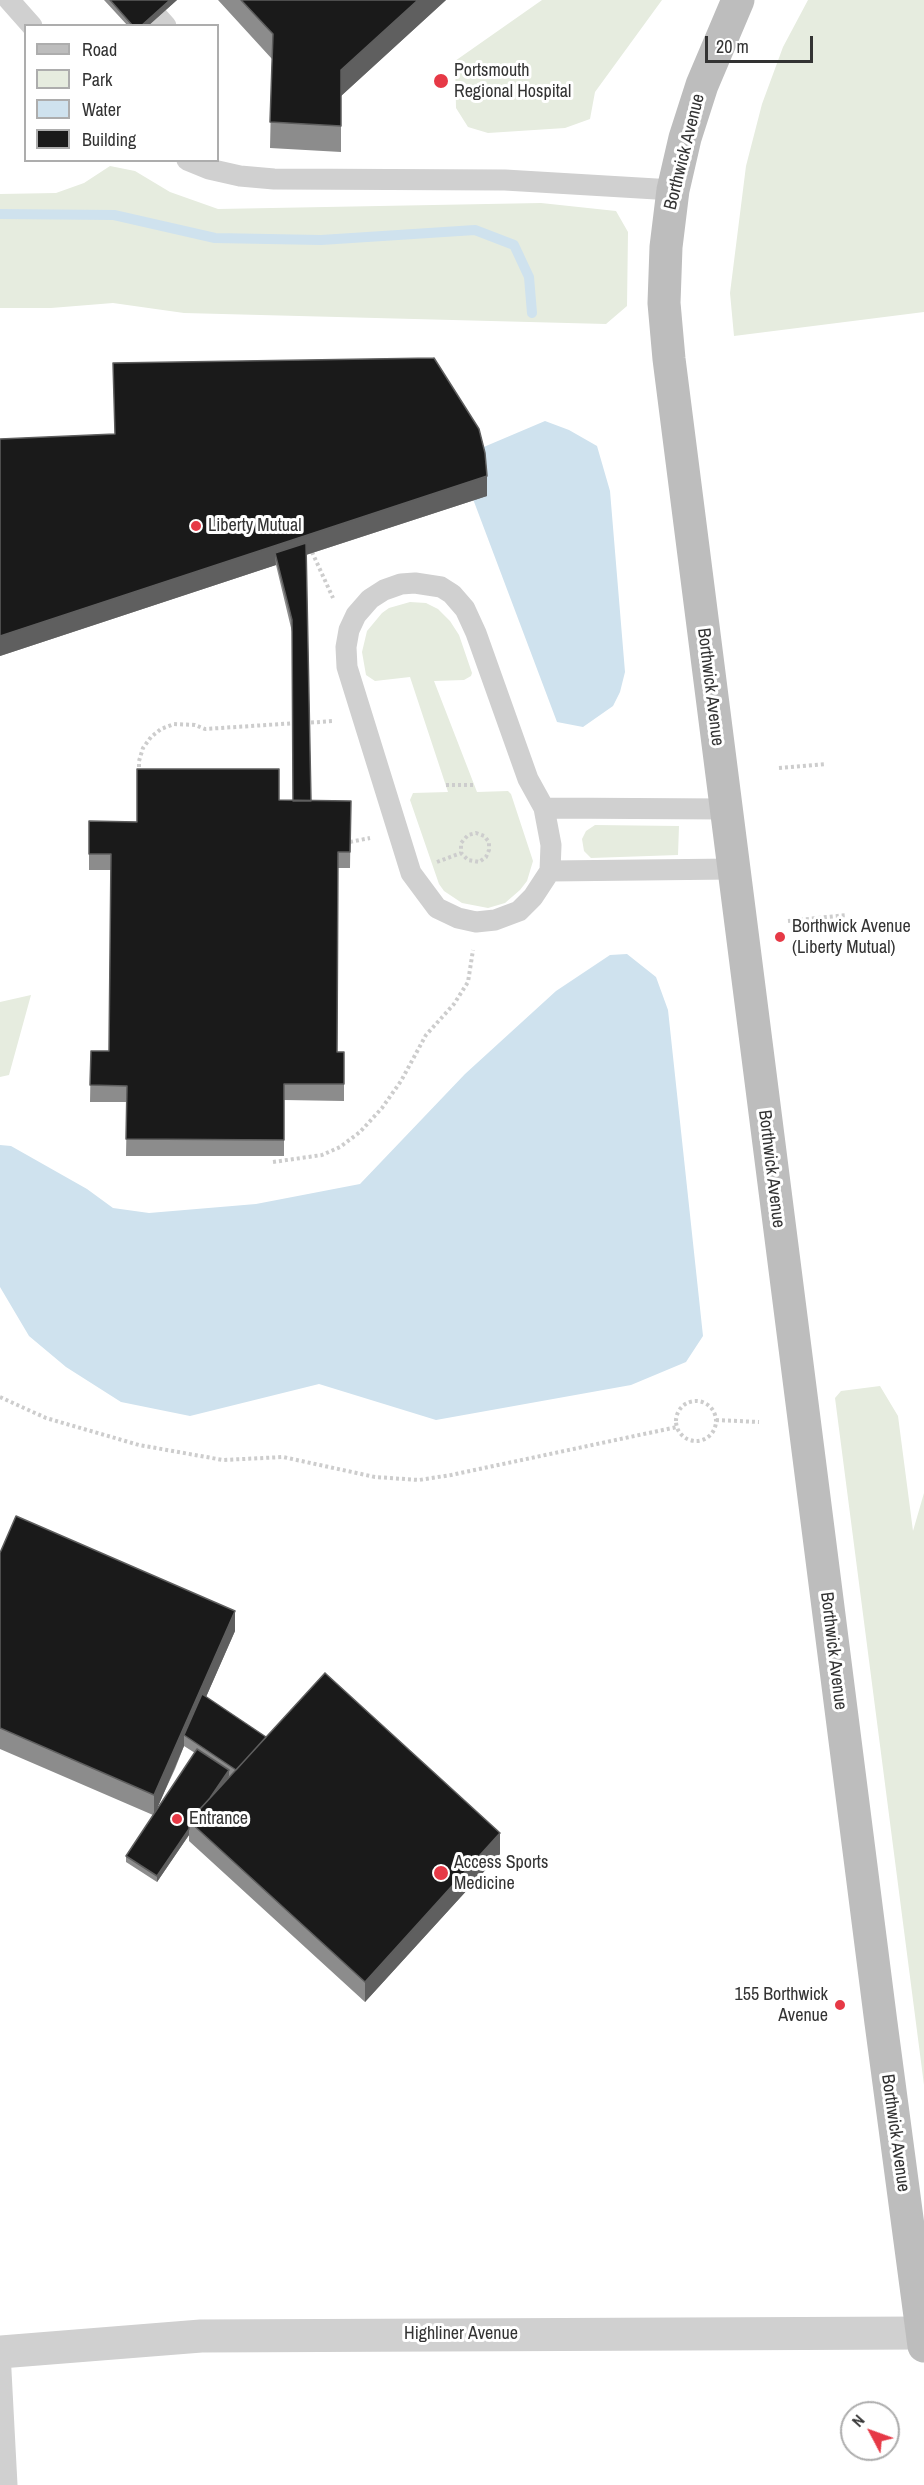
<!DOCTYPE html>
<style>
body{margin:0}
#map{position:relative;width:924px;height:2485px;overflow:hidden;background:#fff;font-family:"Archivo Narrow",sans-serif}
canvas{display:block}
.legend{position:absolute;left:24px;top:24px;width:195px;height:138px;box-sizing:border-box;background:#fff;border:2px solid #adadad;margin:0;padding:8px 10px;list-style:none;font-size:18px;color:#333}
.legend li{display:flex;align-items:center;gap:12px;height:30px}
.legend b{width:30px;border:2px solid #adadad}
.north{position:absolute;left:840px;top:2401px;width:60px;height:60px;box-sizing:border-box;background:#fff;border:2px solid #adadad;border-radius:50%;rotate:311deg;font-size:16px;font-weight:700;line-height:24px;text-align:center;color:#333}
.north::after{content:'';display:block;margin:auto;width:21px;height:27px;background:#e63946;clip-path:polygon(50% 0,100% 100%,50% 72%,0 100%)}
.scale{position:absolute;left:705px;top:36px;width:108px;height:27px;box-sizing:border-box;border:3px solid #333;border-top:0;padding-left:8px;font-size:18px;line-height:21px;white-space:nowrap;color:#333;-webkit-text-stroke:4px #fff;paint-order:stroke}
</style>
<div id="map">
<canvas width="924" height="2485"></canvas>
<ul class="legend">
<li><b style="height:8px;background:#bdbdbd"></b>Road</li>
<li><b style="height:16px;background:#e6ecdf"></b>Park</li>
<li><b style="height:16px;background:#cfe2ee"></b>Water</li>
<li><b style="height:16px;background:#1a1a1a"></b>Building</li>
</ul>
<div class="north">N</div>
<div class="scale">20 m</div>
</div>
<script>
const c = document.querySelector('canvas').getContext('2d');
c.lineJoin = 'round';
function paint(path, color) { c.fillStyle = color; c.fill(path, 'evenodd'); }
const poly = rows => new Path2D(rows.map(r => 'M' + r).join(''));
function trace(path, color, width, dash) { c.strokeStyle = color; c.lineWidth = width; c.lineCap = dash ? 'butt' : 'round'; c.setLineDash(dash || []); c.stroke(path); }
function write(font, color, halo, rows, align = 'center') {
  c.font = font + ' "Archivo Narrow",sans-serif'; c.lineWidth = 6; c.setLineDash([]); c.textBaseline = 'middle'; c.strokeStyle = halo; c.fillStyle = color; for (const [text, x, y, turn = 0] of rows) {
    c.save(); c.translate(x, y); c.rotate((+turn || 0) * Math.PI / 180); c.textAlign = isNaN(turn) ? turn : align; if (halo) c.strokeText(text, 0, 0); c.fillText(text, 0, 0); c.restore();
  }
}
paint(poly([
 [542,0,662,0,595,92,590,119,565,128,488,133,468,127,456,108,455,61],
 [808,0,924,0,924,312,734,336,730,293,746,166,762,104,783,47],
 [110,166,135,171,170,192,218,209,541,203,616,211,628,232,627,306,606,324,184,313,113,303,51,308,0,308,0,194,56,193,84,183],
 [410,602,426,603,438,609,450,621,459,635,472,673,471,676,464,680,434,681,477,792,508,791,511,794,533,861,527,881,520,890,505,903,488,908,462,903,444,891,439,884,410,800,413,793,448,792,410,677,375,681,366,675,362,652,367,631,382,613,389,608],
 [595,825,679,826,678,855,591,858,584,851,582,839,586,831],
 [31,995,9,1075,0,1077,0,1002],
 [880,1386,898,1416,913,1531,924,1493,924,2085,835,1398,841,1391]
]), '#e6ecdf');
paint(poly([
 [545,421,569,430,597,446,610,491,625,672,620,692,613,706,583,727,557,722,473,499,479,449],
 [627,954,656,977,668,1010,703,1336,686,1362,631,1385,436,1420,319,1384,190,1416,121,1402,66,1367,29,1336,0,1287,0,1145,11,1146,87,1189,113,1208,149,1213,256,1204,360,1184,465,1074,556,991,610,955]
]), '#cfe2ee');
trace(poly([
 [0,214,114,215,215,238,321,240,475,230,514,245,529,277,532,313]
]), '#cfe2ee', 10);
trace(poly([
 [312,552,333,598],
 [305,723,333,721],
 [779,768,826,764],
 [139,773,139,761,143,748,151,737,161,729,174,724,195,725,205,729,297,723],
 [446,785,474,785],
 [350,842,370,838],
 [437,862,461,853,461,843,468,835,476,833,484,836,489,842,489,850,486,857,479,862,468,860,461,853],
 [788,921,847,915],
 [273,1162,322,1155,340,1147,360,1132,382,1108,401,1081,426,1035,454,1004,468,982,473,950],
 [0,1397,46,1418,139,1445,223,1460,283,1457,375,1477,419,1480,451,1475,677,1427],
 '676 1421a20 20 0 1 1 40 0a20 20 0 1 1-40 0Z',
 [716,1420,759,1422]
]), '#cdcdcd', 4, [3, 3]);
trace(poly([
 [9,0,32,26],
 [143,0,166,26],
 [187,160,209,169,240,176,274,179,505,180,673,190],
 [544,808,551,845,550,871],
 [725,809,544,808,528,779,476,633,465,609,452,594,441,587,415,583,401,584,384,590,370,599,356,615,349,630,346,647,347,667,411,873,437,908,458,918,476,922,495,920,519,911,533,897,550,871,733,869],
 [0,2352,7,2485]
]), '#d0d0d0', 21);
trace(poly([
 [0,2352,201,2336,922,2333]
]), '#d0d0d0', 33);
trace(poly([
 [738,0,702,85,685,138,673,190,666,247,664,303,669,359,881,2023,924,2346]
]), '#bdbdbd', 33);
paint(poly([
 [104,0,177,0,148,26,128,26],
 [218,0,446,0,341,96,341,152,270,148,272,59],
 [113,363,487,496,306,555,311,801,351,801,350,868,338,868,337,1052,344,1052,344,1101,284,1100,284,1156,126,1156,127,1102,90,1102,91,1051,109,1051,111,870,89,870,89,821,137,822,279,800,293,801,292,632,276,565,0,656,0,439,115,434],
 [0,1553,235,1631,206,1697,266,1737,500,1854,365,2002,189,1841,189,1835,157,1882,126,1862,126,1856,153,1815,0,1749],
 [184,1746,195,1753,156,1810,175,1769]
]), '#8c8c8c');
paint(poly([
 [170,0,177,0,148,26,141,26],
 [418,0,446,0,341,96,341,152,341,70],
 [487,476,487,496,278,564,275,553,276,565,0,656,0,636],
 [235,1611,235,1631,188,1738,184,1735,184,1746,154,1816,154,1795],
 [229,1770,229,1776,195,1826,193,1824],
 [189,1829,189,1835,157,1882,157,1876],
 [500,1833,500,1854,365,2002,365,1982]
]), '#5f5f5f');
const building = poly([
 [110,0,170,0,141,26,133,26,110,0],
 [241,0,418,0,341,70,341,126,270,122,273,34,241,0],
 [434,358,479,429,485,453,487,476,0,636,0,439,115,434,113,363,434,358],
 [306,543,311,801,293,801,292,620,275,553,306,543],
 [137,769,279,769,279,800,351,801,350,852,338,852,337,1052,344,1052,344,1084,284,1084,284,1140,126,1139,127,1086,90,1085,91,1051,109,1051,111,854,89,854,89,821,137,822,137,769],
 [16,1516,235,1611,154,1795,0,1728,0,1553,16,1516],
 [325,1673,500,1833,365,1982,189,1821,325,1673],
 [202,1694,266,1737,236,1770,184,1735,202,1694],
 [197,1749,229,1770,210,1798,189,1821,189,1829,157,1876,126,1856,197,1749]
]);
paint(building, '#1a1a1a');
trace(building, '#5f5f5f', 1.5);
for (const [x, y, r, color] of [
 [441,81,8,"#e63946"],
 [196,526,6,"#e63946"],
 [780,937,6,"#e63946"],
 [177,1819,6,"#e63946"],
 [441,1873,8,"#e63946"],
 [840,2005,6,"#e63946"]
]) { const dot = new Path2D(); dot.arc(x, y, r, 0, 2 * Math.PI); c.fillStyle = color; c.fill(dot); trace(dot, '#fff', 2); }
write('18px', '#333', '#fff', [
 ["Portsmouth",454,71],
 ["Regional Hospital",454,92],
 ["Liberty Mutual",208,526],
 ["Borthwick Avenue",792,927],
 ["(Liberty Mutual)",792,948],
 ["Entrance",189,1819],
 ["Access Sports",454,1863],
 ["Medicine",454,1884],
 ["155 Borthwick",828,1995,"right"],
 ["Avenue",828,2016,"right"]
], 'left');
write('18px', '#333', '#fff', [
 ["Borthwick Avenue",685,152,-76],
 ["Borthwick Avenue",710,687,83],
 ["Borthwick Avenue",771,1169,83],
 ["Borthwick Avenue",833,1651,83],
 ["Borthwick Avenue",895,2133,82],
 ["Highliner Avenue",461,2334]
]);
</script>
